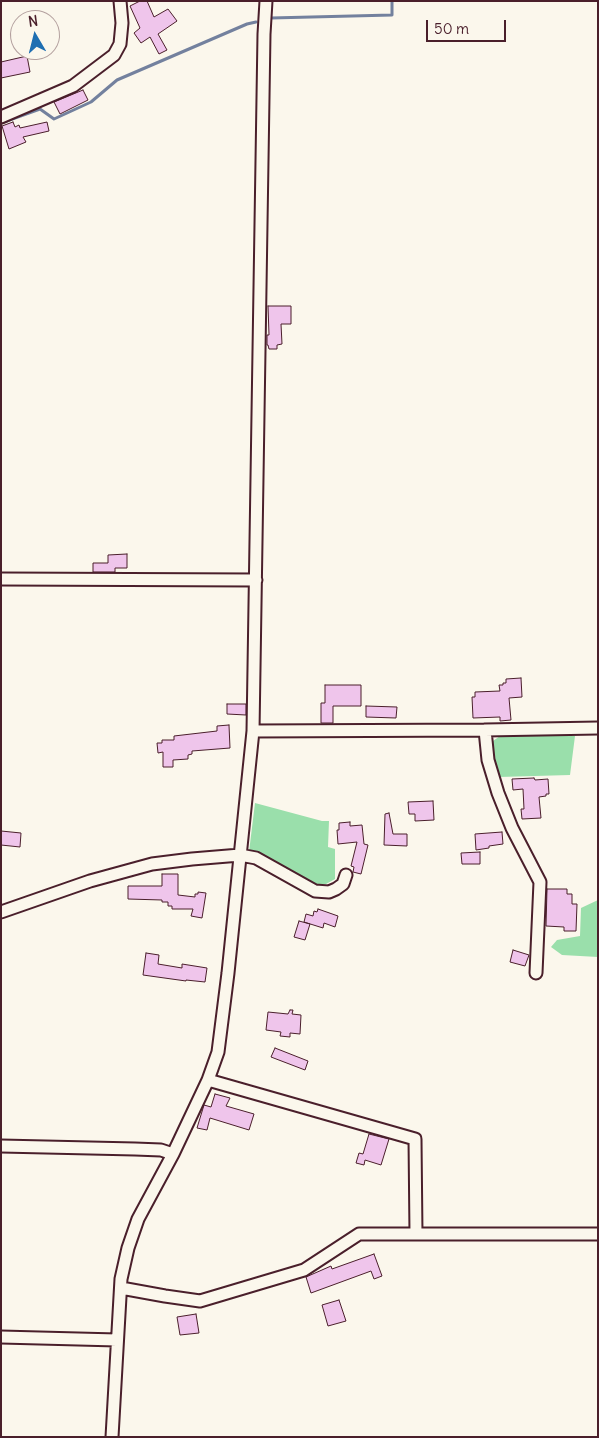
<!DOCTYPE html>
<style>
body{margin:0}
#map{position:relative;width:599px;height:1438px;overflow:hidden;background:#fbf7ec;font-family:Delius,sans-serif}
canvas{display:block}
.frame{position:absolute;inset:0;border:2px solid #4a1f2b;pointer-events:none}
.north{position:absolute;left:10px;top:10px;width:50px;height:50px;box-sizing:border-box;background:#fbf7ec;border:1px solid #b4a19f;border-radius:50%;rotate:352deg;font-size:14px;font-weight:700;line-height:20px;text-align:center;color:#4a1f2b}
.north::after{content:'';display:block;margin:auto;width:18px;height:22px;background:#1f6fb2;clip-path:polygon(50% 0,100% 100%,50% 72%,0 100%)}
.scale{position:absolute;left:426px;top:20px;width:80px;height:22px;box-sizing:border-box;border:2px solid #4a1f2b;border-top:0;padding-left:6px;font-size:15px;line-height:18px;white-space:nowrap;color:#4a1f2b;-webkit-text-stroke:4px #fbf7ec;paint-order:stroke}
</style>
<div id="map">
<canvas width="599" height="1438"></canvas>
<div class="frame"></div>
<div class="north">N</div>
<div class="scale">50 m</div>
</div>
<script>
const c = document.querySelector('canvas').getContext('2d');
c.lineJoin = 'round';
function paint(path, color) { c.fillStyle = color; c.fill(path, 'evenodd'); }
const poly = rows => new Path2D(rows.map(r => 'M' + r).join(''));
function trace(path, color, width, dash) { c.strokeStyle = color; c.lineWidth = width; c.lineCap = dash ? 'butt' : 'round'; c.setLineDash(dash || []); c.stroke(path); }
paint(poly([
 [500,736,575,736,570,775,499,777,492,751,493,741],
 [255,803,322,821,329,821,328,847,335,849,335,879,326,884,316,884,301,880,277,867,257,852,249,852],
 [598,900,598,957,562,955,551,947,557,940,580,936,581,908]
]), '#9adfab');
trace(poly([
 [271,18,392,15,392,1],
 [1,123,40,109,54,119,91,102,117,80,247,24,256,22]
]), '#73819e', 3);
const building = poly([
 [140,1,147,1,154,17,168,9,177,21,158,34,167,50,159,54,150,37,141,43,134,33,140,28,130,6,140,1],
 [27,56,30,72,1,78,1,62,27,56],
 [83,90,88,100,60,114,54,102,83,90],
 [13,122,15,127,19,125,20,128,47,122,49,131,23,137,26,142,9,149,2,126,13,122],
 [268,306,291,306,291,324,281,324,282,344,277,345,277,349,269,349,268,345,267,345,267,335,269,335,268,306],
 [127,554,127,568,115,568,115,572,93,572,93,563,108,563,108,555,127,554],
 [521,678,522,697,509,698,511,720,500,721,500,717,473,718,472,697,475,697,475,692,500,691,499,685,503,685,503,683,506,683,506,679,521,678],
 [325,685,361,685,361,706,333,706,333,723,321,723,321,703,325,703,325,685],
 [227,704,246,704,246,715,227,714,227,704],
 [366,706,397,707,396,718,366,717,366,706],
 [229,725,230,748,192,751,192,754,188,755,188,759,173,760,173,767,163,767,163,752,158,753,157,743,162,743,162,740,174,740,174,736,217,731,217,726,229,725],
 [534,778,535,780,548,779,549,794,546,794,546,796,539,797,541,818,522,819,521,809,524,809,523,789,513,790,512,779,534,778],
 [433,801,434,820,415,821,415,814,409,814,408,802,433,801],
 [389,813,393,834,407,834,407,846,384,845,385,814,389,813],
 [350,822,350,826,362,825,364,844,368,845,361,874,353,872,354,867,351,866,357,842,338,844,337,830,339,830,339,823,350,822],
 [1,831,21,833,20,847,1,845,1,831],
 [502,832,503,844,489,846,489,848,476,850,475,834,502,832],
 [480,852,480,864,462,864,461,853,480,852],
 [162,874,178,874,178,895,195,897,195,894,198,894,198,892,206,893,202,918,191,916,193,909,172,909,172,906,168,906,168,902,162,902,162,900,128,899,128,886,162,886,162,874],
 [547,889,567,889,567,894,572,894,572,904,577,904,576,931,564,931,564,927,546,926,547,889],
 [318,909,338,916,335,927,324,923,323,928,304,922,306,914,313,916,314,911,317,912,318,909],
 [299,921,310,924,305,940,294,937,299,921],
 [513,950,529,955,525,966,510,962,513,950],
 [146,953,159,955,158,964,182,968,182,964,207,968,205,982,186,980,186,981,143,975,146,953],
 [290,1010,293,1010,292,1014,301,1015,300,1034,290,1033,290,1037,280,1036,281,1032,266,1030,268,1012,288,1014,290,1010],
 [275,1048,308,1061,305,1070,271,1057,275,1048],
 [215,1094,230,1098,226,1106,254,1114,249,1130,210,1118,207,1130,197,1128,204,1105,211,1107,215,1094],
 [369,1134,389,1139,381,1165,365,1160,364,1165,356,1163,359,1153,363,1154,369,1134],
 [374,1254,382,1276,374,1279,371,1271,311,1293,306,1277,331,1266,332,1269,374,1254],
 [339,1300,346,1321,328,1326,322,1305,339,1300],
 [196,1314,199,1333,180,1335,177,1317,196,1314]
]);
paint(building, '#efc5eb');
trace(building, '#4a1f2b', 1);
const minor = poly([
 [1,117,73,86,114,55,120,44,122,23,120,1],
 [1,579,256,580],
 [485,730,488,760,498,793,512,828,540,882,536,973],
 [253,731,485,730,598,728],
 [1,912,90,881,152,864,192,859,240,855,256,858,315,891,329,892,336,889,343,884,346,875],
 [208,1080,415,1139,416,1234],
 [1,1146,135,1149,161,1150,173,1154],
 [121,1288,165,1296,200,1301,304,1270,359,1234,598,1234],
 [1,1337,117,1340],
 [112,1437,121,1279,128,1248,138,1219,173,1154,208,1080,218,1052,228,973,253,731,264,34,266,1]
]);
trace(minor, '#4a1f2b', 15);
trace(minor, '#fbf7ec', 11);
</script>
